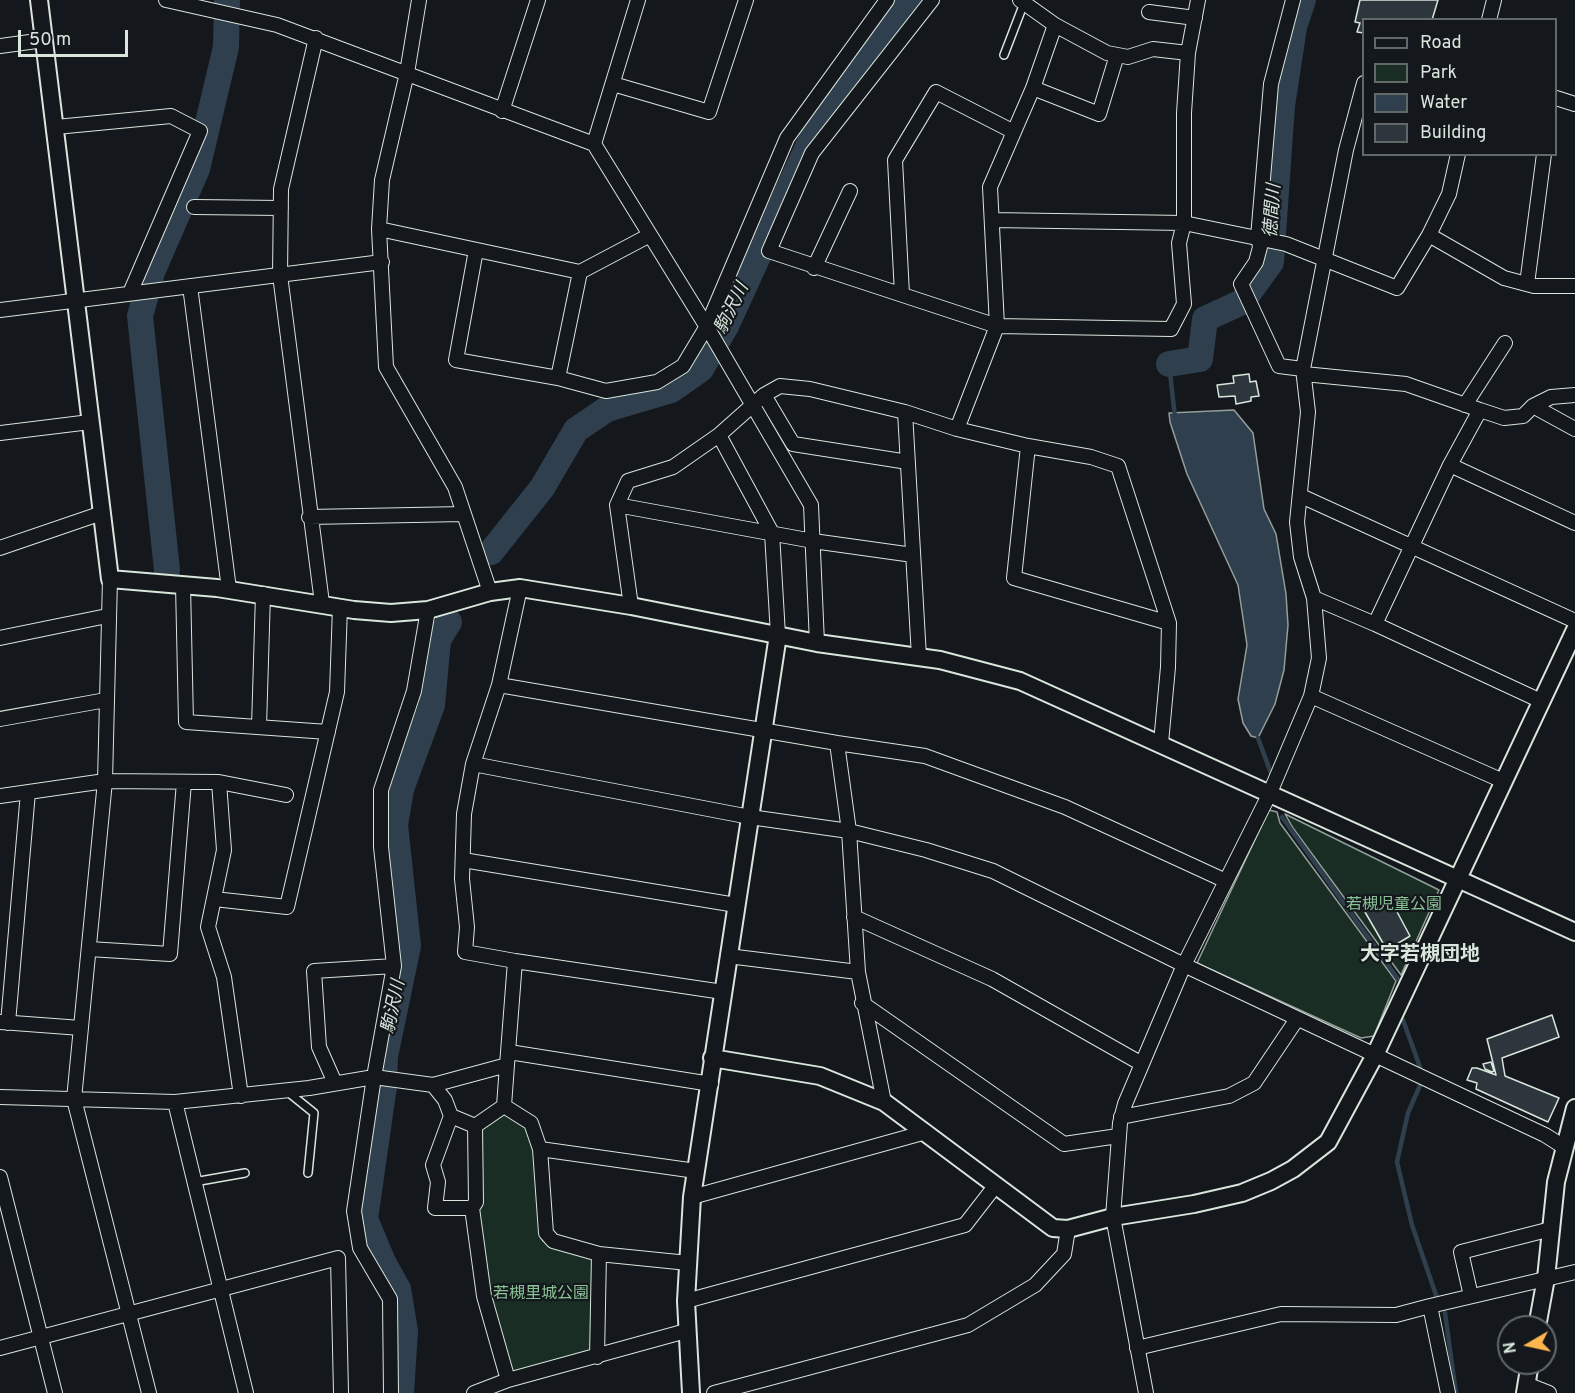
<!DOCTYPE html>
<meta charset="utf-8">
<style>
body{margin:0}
#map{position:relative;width:1575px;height:1393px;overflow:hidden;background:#14181c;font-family:Overpass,sans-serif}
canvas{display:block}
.legend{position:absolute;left:1362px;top:18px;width:195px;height:138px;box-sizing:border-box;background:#14181c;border:2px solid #626a69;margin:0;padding:8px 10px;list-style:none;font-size:18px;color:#d8e6dc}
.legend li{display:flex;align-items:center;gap:12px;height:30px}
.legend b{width:30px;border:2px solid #626a69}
.north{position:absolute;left:1497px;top:1315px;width:60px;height:60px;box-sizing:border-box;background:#14181c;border:2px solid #626a69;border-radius:50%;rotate:261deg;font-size:16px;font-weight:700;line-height:24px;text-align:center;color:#d8e6dc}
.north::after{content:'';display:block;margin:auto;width:21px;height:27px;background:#ffb74d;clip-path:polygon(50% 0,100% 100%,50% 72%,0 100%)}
.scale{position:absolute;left:18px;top:30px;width:110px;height:27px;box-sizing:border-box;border:3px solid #d8e6dc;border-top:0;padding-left:8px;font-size:18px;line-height:21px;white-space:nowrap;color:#d8e6dc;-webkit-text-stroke:4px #14181c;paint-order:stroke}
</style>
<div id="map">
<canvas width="1575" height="1393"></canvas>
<ul class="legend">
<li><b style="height:8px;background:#14181c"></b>Road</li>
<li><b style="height:16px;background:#1a2d24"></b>Park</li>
<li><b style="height:16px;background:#2f3f4d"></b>Water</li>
<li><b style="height:16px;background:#2c363c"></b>Building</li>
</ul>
<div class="north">N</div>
<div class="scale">50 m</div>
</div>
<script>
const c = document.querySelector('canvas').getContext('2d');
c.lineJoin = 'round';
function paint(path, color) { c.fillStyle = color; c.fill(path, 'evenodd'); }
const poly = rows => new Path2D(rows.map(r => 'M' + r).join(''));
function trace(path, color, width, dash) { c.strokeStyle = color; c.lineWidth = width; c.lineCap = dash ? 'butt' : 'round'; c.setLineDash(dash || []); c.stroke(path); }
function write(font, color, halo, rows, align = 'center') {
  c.font = font + ' Overpass,"Noto Sans JP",sans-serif'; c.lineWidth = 4.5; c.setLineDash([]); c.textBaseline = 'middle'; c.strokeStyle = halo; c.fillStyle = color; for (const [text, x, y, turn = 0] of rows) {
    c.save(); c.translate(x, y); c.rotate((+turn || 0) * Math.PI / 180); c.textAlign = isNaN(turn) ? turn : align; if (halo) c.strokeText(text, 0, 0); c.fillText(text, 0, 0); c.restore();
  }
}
const green = poly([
 [1269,810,1277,812,1280,823,1396,981,1374,1036,1361,1038,1197,963,1269,810],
 [1285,814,1439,890,1401,975,1293,828,1285,814],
 [499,1111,526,1122,536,1152,543,1241,590,1252,596,1261,593,1351,587,1358,506,1373,479,1250,475,1126,499,1111]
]);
paint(green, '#1a2d24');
trace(green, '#939e99', 1.5);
const water = poly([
 [1234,410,1253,433,1264,509,1276,534,1286,594,1288,625,1284,670,1275,704,1258,738,1251,736,1243,723,1238,699,1247,645,1238,585,1187,474,1170,422,1169,413,1234,410]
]);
paint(water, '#2f3f4d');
trace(water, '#939e99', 1.5);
trace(poly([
 [1169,364,1175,417],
 [1258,738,1272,776],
 [1282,817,1398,979],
 [1403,1020,1420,1067],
 [1421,1083,1408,1113,1397,1162,1412,1225,1437,1298],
 [1445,1313,1456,1393]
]), '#2f3f4d', 4.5);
trace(poly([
 [1169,364,1200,359,1205,319,1242,302,1271,262,1282,106,1294,27,1303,0],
 [491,552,542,488,576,430,607,409,671,390,701,369,726,326,818,125,910,0],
 [167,570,140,316,152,272,197,169,226,47,227,0],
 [401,1393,405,1331,398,1289,383,1262,365,1219,384,1086,385,1056,408,946,395,825,401,789,432,705,438,640,449,622]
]), '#2f3f4d', 26);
const building = poly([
 [1360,0,1438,0,1432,20,1364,20,1364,33,1357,32,1360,23,1355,22,1360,0],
 [1249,374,1250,382,1256,381,1259,396,1251,397,1251,401,1236,404,1235,396,1219,397,1217,385,1234,383,1233,376,1249,374],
 [1382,901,1391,910,1395,908,1410,936,1387,950,1365,912,1382,901],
 [1552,1015,1559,1037,1502,1058,1505,1076,1559,1098,1548,1122,1476,1089,1477,1083,1467,1080,1472,1068,1477,1068,1496,1075,1487,1039,1552,1015],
 [1491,1062,1494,1071,1492,1072,1485,1069,1483,1064,1491,1062]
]);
paint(building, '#2c363c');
trace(building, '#d8e6dc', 1.5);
const service = poly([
 [1004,55,1024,3],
 [288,1092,314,1113,308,1173],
 [194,1182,245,1173]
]);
const minor = poly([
 [166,0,277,25,594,144,710,332,811,505,817,643],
 [419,0,407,73,382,180,379,229,386,367,455,487,490,592],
 [932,0,812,153,769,251,997,326,1171,329,1184,304,1179,243,1184,223,1184,113,1188,53,1198,0],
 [1020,0,1055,25,1107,53,1128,57,1153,49,1188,53],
 [1293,0,1271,84,1258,237,1260,247,1256,262,1241,284,1279,366,1303,369],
 [1149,12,1195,18],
 [1489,20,1494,0],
 [316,38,281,189,280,275,322,603],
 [0,46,44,40],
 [1364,83,1346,150,1303,369,1308,412,1297,522,1301,557,1314,598,1375,624,1450,465,1480,410,1504,418,1523,416,1533,406,1551,397,1575,395],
 [613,84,709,112,746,0],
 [1033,88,1099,114,1117,55],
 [1556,98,1575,104],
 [502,111,538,0],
 [56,127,171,116,200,131,130,293],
 [594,144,638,0],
 [194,207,281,208],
 [992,220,1184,223,1286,244,1397,288,1429,235,1449,194,1458,154],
 [379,229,580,272,650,235],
 [1429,235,1504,278,1534,286,1575,286],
 [476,250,456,360,558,378,580,272],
 [814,268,850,191],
 [1527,284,1544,154],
 [190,286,229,589],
 [902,294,895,160,936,92,1014,132],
 [0,310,382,262],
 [1304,374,1406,384,1480,410],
 [558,378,606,391,657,382,683,366,707,326,787,138,887,0],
 [764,395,793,444,908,462],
 [1465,405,1505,343],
 [1533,406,1575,429],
 [905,412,919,657],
 [957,429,997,326,990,187,1033,88,1055,25],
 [0,433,90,422],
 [719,435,772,533,778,635],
 [1028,446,1014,578,1169,623],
 [1450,465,1575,523],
 [1301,496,1575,621],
 [617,505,813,541,913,555],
 [309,517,464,514],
 [0,548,102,513],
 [110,579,105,781,74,1099,149,1393],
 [183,585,186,722,328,732],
 [631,606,617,505,628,481,673,467,719,435,764,395,780,386,810,389,905,412,957,429,1028,446,1091,457,1118,466,1169,623,1168,667,1161,743],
 [1375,624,1541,701],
 [0,638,107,616],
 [499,685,837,743],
 [1311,696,1503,781],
 [0,719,106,700],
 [259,727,263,594],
 [473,764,750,817,849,831,926,850,993,871,1184,965,1545,1135,1564,1147],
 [219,782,224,850,208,927,224,977,241,1096],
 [0,796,105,781,219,782,286,795],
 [463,860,736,905],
 [214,899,287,907,337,692,340,607],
 [854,917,992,979,1142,1064],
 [89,949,170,954,184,782],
 [728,956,858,972],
 [515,961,723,992],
 [394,966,381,847,381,790,414,691,428,610],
 [862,1003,1064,1144,1118,1136],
 [0,1022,81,1028],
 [8,1023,28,792],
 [509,1052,711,1084],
 [507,1065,504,1106,531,1123,540,1149],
 [335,1083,319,1047,314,971,394,966,374,1077,354,1211,360,1248,390,1299,391,1393],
 [433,1085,445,1100,451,1116,433,1165,438,1182,435,1208,472,1208],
 [0,1097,175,1102,309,1088,374,1077,433,1085,507,1065,515,961,465,952,467,927,462,879,464,814,473,764,499,685,520,588],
 [175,1102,246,1393],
 [884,1102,858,972,849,831,837,743,925,756,1065,807,1226,881],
 [451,1116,475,1126,476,1202,472,1208,484,1296,508,1380],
 [1121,1117,1229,1096,1254,1083,1297,1019],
 [475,1126,504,1106],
 [0,1177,55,1393],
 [692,1197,926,1132],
 [688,1263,599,1254,553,1241,546,1233,540,1149,696,1171],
 [1471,1296,1461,1252,1551,1229],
 [686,1301,965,1225,996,1185],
 [0,1348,338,1258,341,1393],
 [1137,1348,1281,1314,1396,1315,1430,1306],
 [597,1357,599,1254],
 [1526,1384,1549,1393],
 [474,1393,508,1380,686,1331],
 [714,1393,968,1325,1035,1285,1064,1254,1068,1229],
 [1146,1393,1113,1217,1120,1123,1125,1104,1184,965,1269,795,1311,696,1319,658,1314,598],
 [1448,1393,1430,1306,1575,1272]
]);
const tertiary = poly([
 [39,0,110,579,217,588,354,610,391,613,428,610,490,592,520,588,631,606,817,643,940,660,1020,681,1575,932],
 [712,1058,820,1076,884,1102,1053,1228,1068,1229,1113,1217,1194,1204,1242,1193,1271,1181,1293,1169,1328,1142,1375,1055,1575,630],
 [1537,1327,1546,1278,1556,1182,1575,1108],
 [691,1393,686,1301,692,1197,778,635],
 [1525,1393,1530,1363]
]);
trace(service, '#d8e6dc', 10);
trace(minor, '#d8e6dc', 16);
trace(tertiary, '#d8e6dc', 20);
trace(service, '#14181c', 7);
trace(minor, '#14181c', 14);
trace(tertiary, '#14181c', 16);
write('16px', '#8ac095', '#14181c', [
 ["若槻児童公園",1394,906],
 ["若槻里城公園",541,1295]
]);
write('italic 18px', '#d8e6dc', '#14181c', [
 ["徳間川",1274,211,-86],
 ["駒沢川",733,309,-64],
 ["駒沢川",395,1007,-78]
]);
write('bold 20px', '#d8e6dc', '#14181c', [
 ["大字若槻団地",1420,956]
]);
</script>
